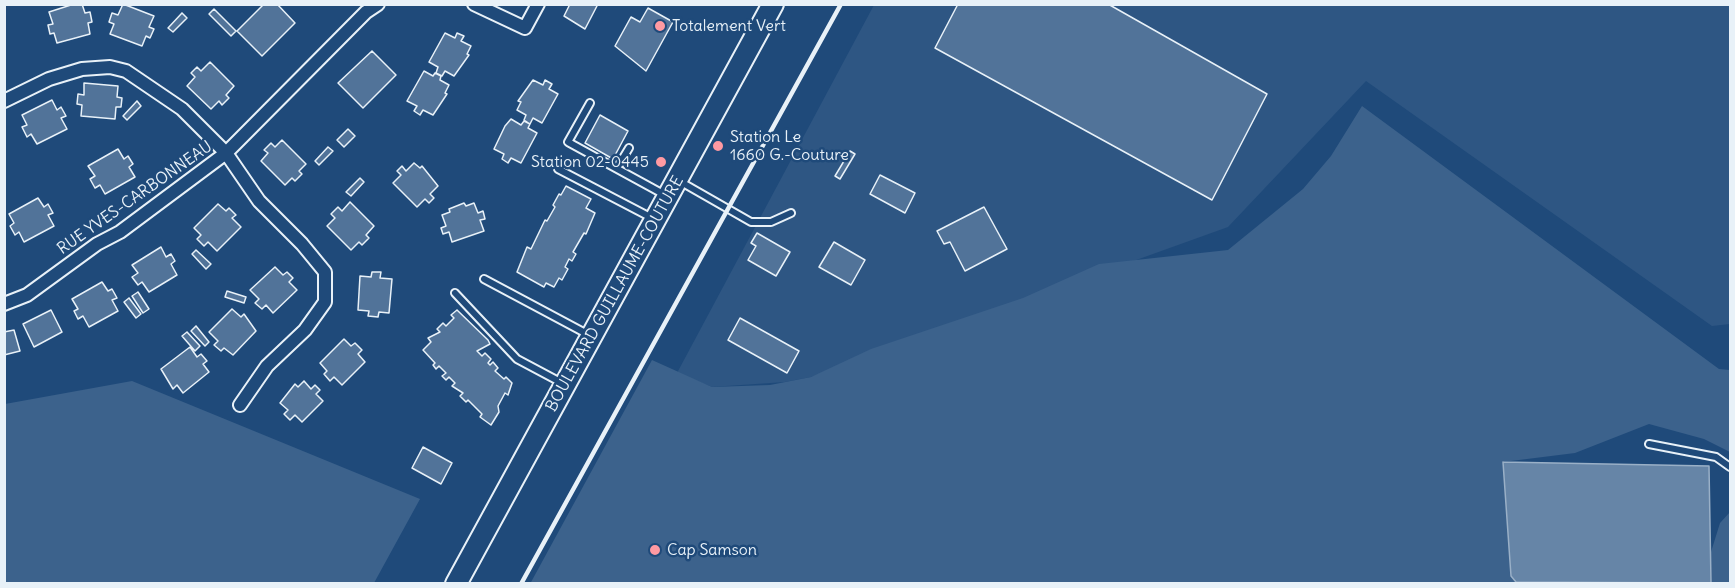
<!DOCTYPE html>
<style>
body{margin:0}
#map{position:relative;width:1735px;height:588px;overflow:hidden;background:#1f4a7a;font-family:Delius,sans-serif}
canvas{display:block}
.frame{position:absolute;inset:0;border:6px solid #e8f1f8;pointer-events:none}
</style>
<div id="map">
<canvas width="1735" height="588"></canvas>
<div class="frame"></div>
</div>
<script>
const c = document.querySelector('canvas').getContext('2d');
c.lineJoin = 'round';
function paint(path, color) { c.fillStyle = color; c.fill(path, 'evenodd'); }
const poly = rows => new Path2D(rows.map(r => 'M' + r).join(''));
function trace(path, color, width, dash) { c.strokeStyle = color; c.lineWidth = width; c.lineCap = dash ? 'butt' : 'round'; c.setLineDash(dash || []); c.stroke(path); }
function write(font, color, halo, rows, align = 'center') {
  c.font = font + ' Delius,sans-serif'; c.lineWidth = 5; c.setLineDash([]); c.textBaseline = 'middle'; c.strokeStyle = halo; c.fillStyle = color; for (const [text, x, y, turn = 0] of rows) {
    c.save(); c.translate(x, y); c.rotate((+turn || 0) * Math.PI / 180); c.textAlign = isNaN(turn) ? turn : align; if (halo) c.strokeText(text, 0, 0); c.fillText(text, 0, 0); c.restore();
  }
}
paint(poly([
 [874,5,1730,5,1730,324,1712,326,1366,81,1228,227,811,377,785,382,712,387,677,373]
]), '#2e5683');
paint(poly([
 [1362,106,1719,369,1730,370,1730,452,1704,439,1649,424,1575,453,1503,462,1516,582,1544,583,530,584,652,360,712,387,770,385,811,377,871,349,1023,298,1099,264,1228,250,1303,189,1331,156],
 [132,381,420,499,374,583,5,583,5,404],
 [1730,512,1730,583,1711,583,1711,552,1720,523]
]), '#3c628c');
const water = poly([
 [1503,462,1709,466,1711,583,1516,582,1511,576,1503,462]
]);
paint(water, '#6685a7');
trace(water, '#9ab0c7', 1.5);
const building = poly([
 [74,4,82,4,85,13,90,12,92,22,88,23,90,34,57,43,54,33,50,34,48,25,53,24,49,12,74,4],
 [123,4,154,16,149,27,154,29,150,38,146,36,142,46,110,34,114,24,109,22,112,13,118,15,123,4],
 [264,4,277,4,295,23,262,56,237,31,264,4],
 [570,4,598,4,585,29,564,16,570,4],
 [958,4,1108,4,1267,94,1212,200,935,48,958,4],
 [648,8,673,22,646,71,615,46,631,17,640,22,648,8],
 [214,9,236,31,231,36,209,14,214,9],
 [182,13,187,18,173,32,168,28,182,13],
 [445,33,455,38,457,33,464,36,461,41,471,46,467,54,469,55,454,76,445,71,442,76,436,73,438,67,429,62,445,33],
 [372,51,396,75,363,108,338,83,372,51],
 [210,62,234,86,226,95,229,98,222,105,219,101,211,109,187,86,195,77,191,73,197,67,201,71,210,62],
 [424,71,433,76,435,73,441,76,440,80,449,85,445,93,447,94,433,115,423,110,420,115,414,111,417,106,407,101,424,71],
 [533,80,543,85,545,80,552,84,549,89,558,94,542,123,533,118,530,124,524,120,526,115,517,110,521,102,518,101,533,80],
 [84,83,118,86,117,97,122,98,121,107,116,107,115,119,81,116,82,105,77,104,78,94,84,95,84,83],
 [52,100,57,110,61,107,66,116,61,118,67,129,37,144,31,134,27,137,22,127,27,125,22,115,52,100],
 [137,101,141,106,127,120,123,116,137,101],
 [600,115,628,131,613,159,585,143,600,115],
 [511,119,521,125,524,121,530,124,528,128,537,133,521,163,511,158,508,163,502,159,504,154,494,149,505,126,511,119],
 [348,129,355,136,344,147,337,140,348,129],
 [282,140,306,164,299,171,302,174,295,181,292,178,285,185,261,161,268,153,264,150,271,143,275,147,282,140],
 [328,147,333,151,319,165,315,161,328,147],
 [118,149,124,159,128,156,133,164,129,167,135,177,105,194,100,185,95,188,90,179,95,176,88,166,118,149],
 [850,151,855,154,840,179,835,176,850,151],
 [414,163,420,168,422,166,438,186,430,194,434,198,429,203,425,199,417,207,393,183,401,175,397,171,402,166,406,171,414,163],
 [880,175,915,193,905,213,870,194,880,175],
 [360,178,364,182,351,196,346,192,360,178],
 [566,186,591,199,586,208,595,213,586,234,584,233,573,252,576,254,572,261,569,259,565,267,568,269,562,280,559,278,554,287,546,283,544,287,517,272,527,247,531,249,545,220,547,221,555,207,553,205,559,194,561,195,566,186],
 [38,198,44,207,48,204,53,213,48,215,54,226,24,242,19,232,15,235,10,226,14,223,9,214,38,198],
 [350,202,374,226,366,235,369,238,362,245,359,242,351,250,327,226,335,218,331,214,338,207,342,211,350,202],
 [464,203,466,206,474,203,478,213,483,211,485,219,480,220,484,231,452,242,449,232,443,234,441,228,446,226,442,215,450,212,449,209,464,203],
 [218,204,226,211,229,208,236,215,232,218,241,227,217,251,208,242,204,246,197,239,201,235,194,228,218,204],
 [984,207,1007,249,965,271,950,242,944,244,937,231,984,207],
 [757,233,790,252,776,276,748,260,756,246,751,243,757,233],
 [834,242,865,260,851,285,819,267,834,242],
 [161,247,166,257,171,254,175,261,171,264,177,275,149,292,142,282,138,285,132,277,138,273,132,265,161,247],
 [196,250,211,264,206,269,192,254,196,250],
 [275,267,283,275,287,272,293,278,289,282,297,290,273,313,266,305,262,309,255,303,259,299,250,290,275,267],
 [372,272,381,272,380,278,392,279,389,313,379,312,378,317,368,316,369,311,358,310,360,276,371,277,372,272],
 [102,282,108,291,112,289,117,298,112,300,118,311,89,327,83,316,78,319,74,311,78,309,72,299,102,282],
 [227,291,246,297,244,303,225,297,227,291],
 [138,292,149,309,143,313,132,296,138,292],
 [129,298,141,314,136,318,124,302,129,298],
 [232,309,241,317,244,314,256,331,233,355,224,348,221,351,214,345,218,341,209,332,232,309],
 [51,310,62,332,34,347,23,324,51,310],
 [457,310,488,340,490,344,477,351,482,356,485,353,491,359,488,363,490,365,493,362,498,368,495,371,504,379,506,377,512,383,508,395,505,393,498,406,499,412,491,425,480,417,482,414,468,400,466,402,460,396,463,393,452,386,455,383,449,377,446,380,442,376,446,373,439,366,436,369,433,365,435,363,423,350,431,342,428,338,440,332,437,329,443,323,446,326,454,318,451,315,457,310],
 [740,318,799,351,787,373,728,340,740,318],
 [196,326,209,342,205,346,191,331,196,326],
 [14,330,20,351,4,355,4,332,14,330],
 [187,332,200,346,195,351,182,336,187,332],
 [344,339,351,346,355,343,362,350,358,354,365,362,342,385,334,377,330,381,324,374,327,371,320,363,344,339],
 [190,347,197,357,201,354,207,361,203,364,209,372,183,393,177,385,173,389,161,369,190,347],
 [304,381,311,389,315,385,320,390,316,394,323,401,302,422,295,415,290,420,284,414,288,410,280,403,295,384,298,387,304,381],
 [423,447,452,463,441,484,412,468,423,447]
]);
paint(building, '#517399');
trace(building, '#e8f1f8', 1.5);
const service = poly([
 [590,103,568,142,665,195],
 [617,168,629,148],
 [558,169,652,218],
 [681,182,751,222,771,222,791,213],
 [484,279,589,335],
 [455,293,517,359,564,384],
 [1649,444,1716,457,1730,467]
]);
const minor = poly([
 [474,4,525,28,538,4],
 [4,101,49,79,82,69,110,67,126,71,182,109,226,153,259,201,302,244,325,272,325,302,305,330,267,366,240,405],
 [4,304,27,295,97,244,120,232,226,153,366,12,378,4]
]);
const primary = poly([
 [456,584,773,4]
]);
trace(service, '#e8f1f8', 10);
trace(minor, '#e8f1f8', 16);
trace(primary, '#e8f1f8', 24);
trace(service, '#1f4a7a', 6);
trace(minor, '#1f4a7a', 12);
trace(primary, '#1f4a7a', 20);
trace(poly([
 [521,584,841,4]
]), '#e8f1f8', 4.5);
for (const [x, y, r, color] of [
 [660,26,6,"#ff9aa2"],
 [718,146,6,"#ff9aa2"],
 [661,162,6,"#ff9aa2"],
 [655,550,6,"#ff9aa2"]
]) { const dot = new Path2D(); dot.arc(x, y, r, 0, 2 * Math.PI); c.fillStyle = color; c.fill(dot); trace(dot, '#1f4a7a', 2); }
write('16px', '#e8f1f8', '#1f4a7a', [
 ["Totalement Vert",672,26],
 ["Station Le",730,137],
 ["1660 G.-Couture",730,155],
 ["Station 02-0445",649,162,"right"],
 ["Cap Samson",667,550]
], 'left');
write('16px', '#e8f1f8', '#1f4a7a', [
 ["RUE YVES-CARBONNEAU",135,198,-35],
 ["BOULEVARD GUILLAUME-COUTURE",615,294,-61]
]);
</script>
